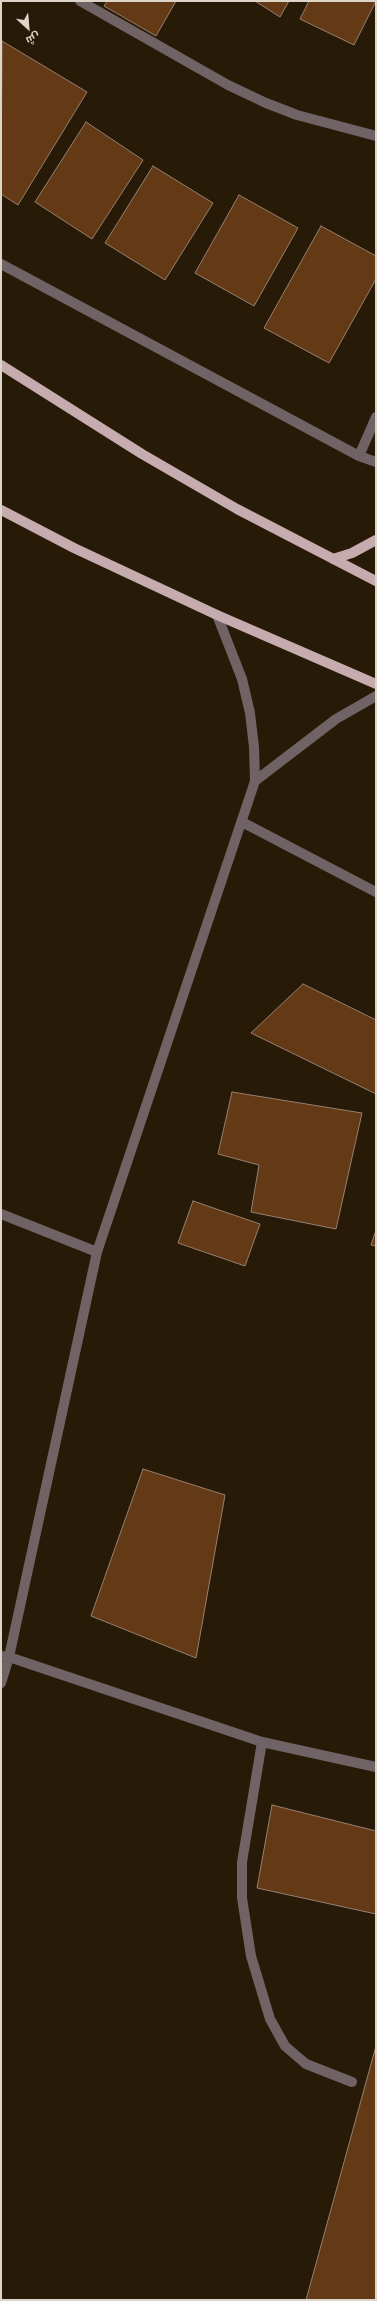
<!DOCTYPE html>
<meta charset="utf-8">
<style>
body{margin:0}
#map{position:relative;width:377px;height:2301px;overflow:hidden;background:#271a07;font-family:Cabin,Cairo,sans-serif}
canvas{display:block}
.frame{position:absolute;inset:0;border:2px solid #ded5c9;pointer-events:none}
.north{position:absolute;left:8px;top:8px;width:40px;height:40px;-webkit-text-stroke:3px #271a07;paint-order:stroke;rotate:154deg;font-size:11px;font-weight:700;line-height:16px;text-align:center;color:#ded5c9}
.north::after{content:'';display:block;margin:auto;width:14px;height:18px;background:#ded5c9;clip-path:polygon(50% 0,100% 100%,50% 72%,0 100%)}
</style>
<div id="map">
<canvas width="377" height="2301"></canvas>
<div class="frame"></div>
<div class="north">ش</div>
</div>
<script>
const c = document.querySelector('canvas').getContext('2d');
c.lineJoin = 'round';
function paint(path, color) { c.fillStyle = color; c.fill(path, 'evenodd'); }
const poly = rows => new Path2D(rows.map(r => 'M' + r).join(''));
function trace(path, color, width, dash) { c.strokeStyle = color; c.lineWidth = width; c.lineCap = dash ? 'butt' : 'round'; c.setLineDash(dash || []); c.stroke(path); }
const building = poly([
 [107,1,176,1,156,36,104,6,107,1],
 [255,1,289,1,280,17,255,1],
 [309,1,376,1,354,45,300,19,309,1],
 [2,41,87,92,18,205,1,194,2,41],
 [86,122,143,160,92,239,35,202,86,122],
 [153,166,213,203,165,280,105,243,153,166],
 [239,195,298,228,254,306,195,273,239,195],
 [321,226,376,256,376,279,329,363,264,328,321,226],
 [303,984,376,1020,376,1094,251,1033,303,984],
 [232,1092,362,1113,336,1229,251,1212,259,1165,218,1154,232,1092],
 [193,1201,260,1224,245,1266,178,1243,193,1201],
 [376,1230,376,1246,371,1245,376,1230],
 [143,1469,225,1495,196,1658,91,1616,143,1469],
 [272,1805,376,1831,376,1914,257,1888,272,1805],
 [376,2046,376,2300,306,2300,376,2046]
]);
paint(building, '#633916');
trace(building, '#978070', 1);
trace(poly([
 [80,1,228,85,266,103,297,115,376,136],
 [1,264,359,456,376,462],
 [359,456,376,417],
 [255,781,336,719,376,696],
 [242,822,376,892],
 [1,1214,97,1252],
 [1,1656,9,1657,262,1742,376,1767],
 [1,1683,9,1657,97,1252,255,781,254,747,250,713,242,679,217,615],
 [262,1742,242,1862,242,1898,251,1956,270,2019,285,2046,306,2064,352,2082]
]), '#706365', 10);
trace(poly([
 [1,365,142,454,237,509,376,581],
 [1,510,74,548,217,615,376,684],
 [333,559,352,553,376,540]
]), '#c6abaf', 10);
</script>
